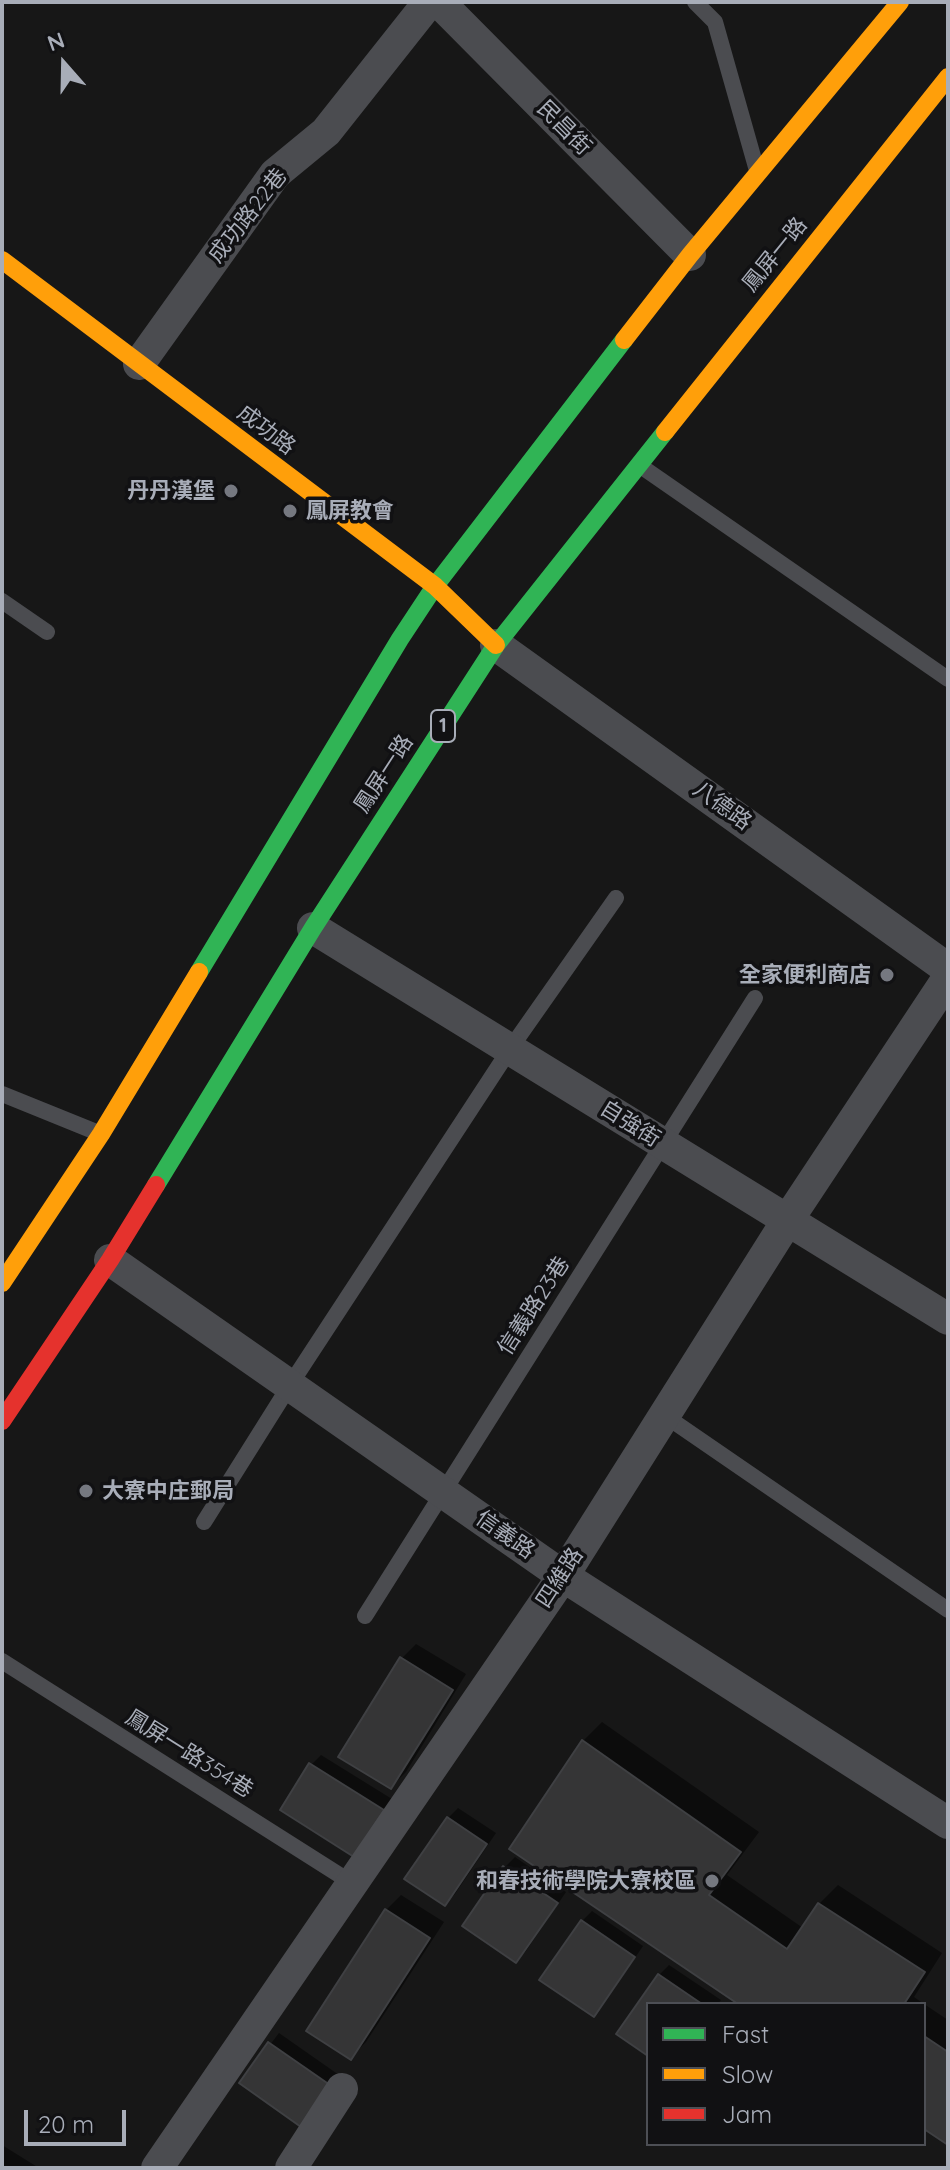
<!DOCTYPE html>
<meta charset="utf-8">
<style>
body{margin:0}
#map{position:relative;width:950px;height:2170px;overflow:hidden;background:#171717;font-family:Quicksand,sans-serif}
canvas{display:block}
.frame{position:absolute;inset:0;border:4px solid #a8adb8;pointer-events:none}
.legend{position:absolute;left:646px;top:2002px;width:280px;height:144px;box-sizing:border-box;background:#111113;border:2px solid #4d4f55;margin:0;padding:10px 14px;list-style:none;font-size:24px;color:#a8adb8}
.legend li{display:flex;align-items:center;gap:16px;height:40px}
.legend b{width:40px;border:2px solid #4d4f55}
.north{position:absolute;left:24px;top:24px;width:80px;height:80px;-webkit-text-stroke:6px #111113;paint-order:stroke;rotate:340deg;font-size:22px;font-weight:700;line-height:32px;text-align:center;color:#a8adb8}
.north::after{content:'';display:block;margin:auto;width:28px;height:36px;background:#a8adb8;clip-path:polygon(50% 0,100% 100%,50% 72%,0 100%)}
.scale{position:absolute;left:24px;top:2110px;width:102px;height:36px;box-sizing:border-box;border:4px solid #a8adb8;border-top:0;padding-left:10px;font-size:24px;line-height:28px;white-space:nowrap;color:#a8adb8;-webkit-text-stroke:6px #111113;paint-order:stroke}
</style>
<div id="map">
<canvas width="950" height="2170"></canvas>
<div class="frame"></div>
<ul class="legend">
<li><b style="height:10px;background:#30b455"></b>Fast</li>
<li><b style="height:10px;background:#ff9f0a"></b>Slow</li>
<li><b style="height:10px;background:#e5322d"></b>Jam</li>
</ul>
<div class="north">N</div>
<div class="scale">20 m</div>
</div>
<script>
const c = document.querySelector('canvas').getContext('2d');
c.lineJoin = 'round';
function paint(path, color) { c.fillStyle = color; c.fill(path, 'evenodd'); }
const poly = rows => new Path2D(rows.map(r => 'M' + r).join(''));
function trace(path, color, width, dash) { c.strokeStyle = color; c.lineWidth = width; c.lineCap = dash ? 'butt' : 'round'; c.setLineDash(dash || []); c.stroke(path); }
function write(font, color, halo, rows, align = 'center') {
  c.font = font + ' Quicksand,"Noto Sans TC",sans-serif'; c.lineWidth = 7; c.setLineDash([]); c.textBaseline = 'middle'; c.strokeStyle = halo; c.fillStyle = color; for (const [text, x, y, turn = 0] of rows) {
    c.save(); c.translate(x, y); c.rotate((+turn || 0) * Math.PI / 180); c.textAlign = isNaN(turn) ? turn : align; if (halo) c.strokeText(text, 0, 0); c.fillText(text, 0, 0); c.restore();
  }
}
paint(poly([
 [416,1644,466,1674,406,1772,391,1787,401,1659],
 [602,1722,759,1832,727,1875,803,1928,819,1904,838,1885,942,1953,914,1997,924,2004,742,2004,583,1741],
 [321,1755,392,1799,364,1844,311,1765],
 [458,1808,496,1833,455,1894,445,1904,448,1818],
 [515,1857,566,1892,526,1951,516,1961,505,1867],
 [401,1895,444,1922,366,2042,351,2057,386,1910],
 [592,1911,643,1946,603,2005,593,2015,582,1921],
 [669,1965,721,2000,718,2004,648,2004,648,2053,619,2034,659,1975],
 [924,2004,948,2020,948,2143,924,2127],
 [279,2033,339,2075,311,2114,241,2083],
 [2,2145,39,2168,2,2168]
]), '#0007');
const building = poly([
 [400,1657,453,1690,391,1789,338,1757,400,1657],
 [582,1740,741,1852,709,1895,787,1949,818,1903,925,1972,904,2004,738,2004,509,1849,582,1740],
 [309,1763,384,1810,354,1857,280,1810,309,1763],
 [447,1817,487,1844,445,1906,404,1879,447,1817],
 [503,1866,558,1903,516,1963,462,1926,503,1866],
 [385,1909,430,1938,351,2060,306,2031,385,1909],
 [581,1920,635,1957,594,2017,539,1980,581,1920],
 [658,1974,702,2004,648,2004,648,2056,616,2034,658,1974],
 [924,2036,948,2052,948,2145,924,2129,924,2036],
 [268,2042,330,2085,301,2127,239,2083,268,2042]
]);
paint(building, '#353536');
trace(building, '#3f4043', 2);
trace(poly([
 [695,2,715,22,756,167],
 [642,467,948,679],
 [2,601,47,632],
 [2,1094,101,1134],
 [664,1415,948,1610],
 [204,1522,290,1385,510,1049,616,898],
 [365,1616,755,998],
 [2,1661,352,1883]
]), '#4b4c50', 16);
trace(poly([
 [439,2,690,255],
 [139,364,275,174,326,132,429,2],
 [496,645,948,969],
 [313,928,948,1319],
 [110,1260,563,1576,948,1823],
 [157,2168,563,1576,787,1221,948,978],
 [291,2168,342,2089]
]), '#4b4c50', 32);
trace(poly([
 [199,972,400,639,435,586,624,340],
 [156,1185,313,928,496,645,665,432]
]), '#30b455', 18);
trace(poly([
 [2,260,435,586,496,645],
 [624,340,690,255,900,2],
 [665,432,948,77],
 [2,1283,101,1134,199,972]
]), '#ff9f0a', 18);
trace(poly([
 [2,1421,110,1260,156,1185]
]), '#e5322d', 18);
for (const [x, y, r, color] of [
 [231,491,8,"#757880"],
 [290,511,8,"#757880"],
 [887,975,8,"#757880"],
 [86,1491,8,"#757880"],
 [712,1881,8,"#757880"]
]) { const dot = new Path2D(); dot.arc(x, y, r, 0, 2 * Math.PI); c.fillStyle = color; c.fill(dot); trace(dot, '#111113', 3); }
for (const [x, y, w] of [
 [443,726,24]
]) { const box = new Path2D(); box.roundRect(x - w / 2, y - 16, w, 32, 6); c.fillStyle = '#111113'; c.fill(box); trace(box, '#a8adb8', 2); }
write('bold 20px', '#a8adb8', null, [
 ["1",443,726]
]);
write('22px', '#a8adb8', '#111113', [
 ["民昌街",564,128,45],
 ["成功路22巷",248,216,-52],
 ["鳳屏一路",775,255,-51],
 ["成功路",266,430,37],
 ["鳳屏一路",384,774,-57],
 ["八德路",722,806,36],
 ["自強街",630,1124,32],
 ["信義路23巷",534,1306,-57],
 ["信義路",505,1535,35],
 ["四維路",560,1578,-57],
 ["鳳屏一路354巷",189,1754,32]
]);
write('bold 22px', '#a8adb8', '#111113', [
 ["丹丹漢堡",215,491],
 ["鳳屏教會",306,511,"left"],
 ["全家便利商店",871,975],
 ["大寮中庄郵局",102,1491,"left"],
 ["和春技術學院大寮校區",696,1881]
], 'right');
</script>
